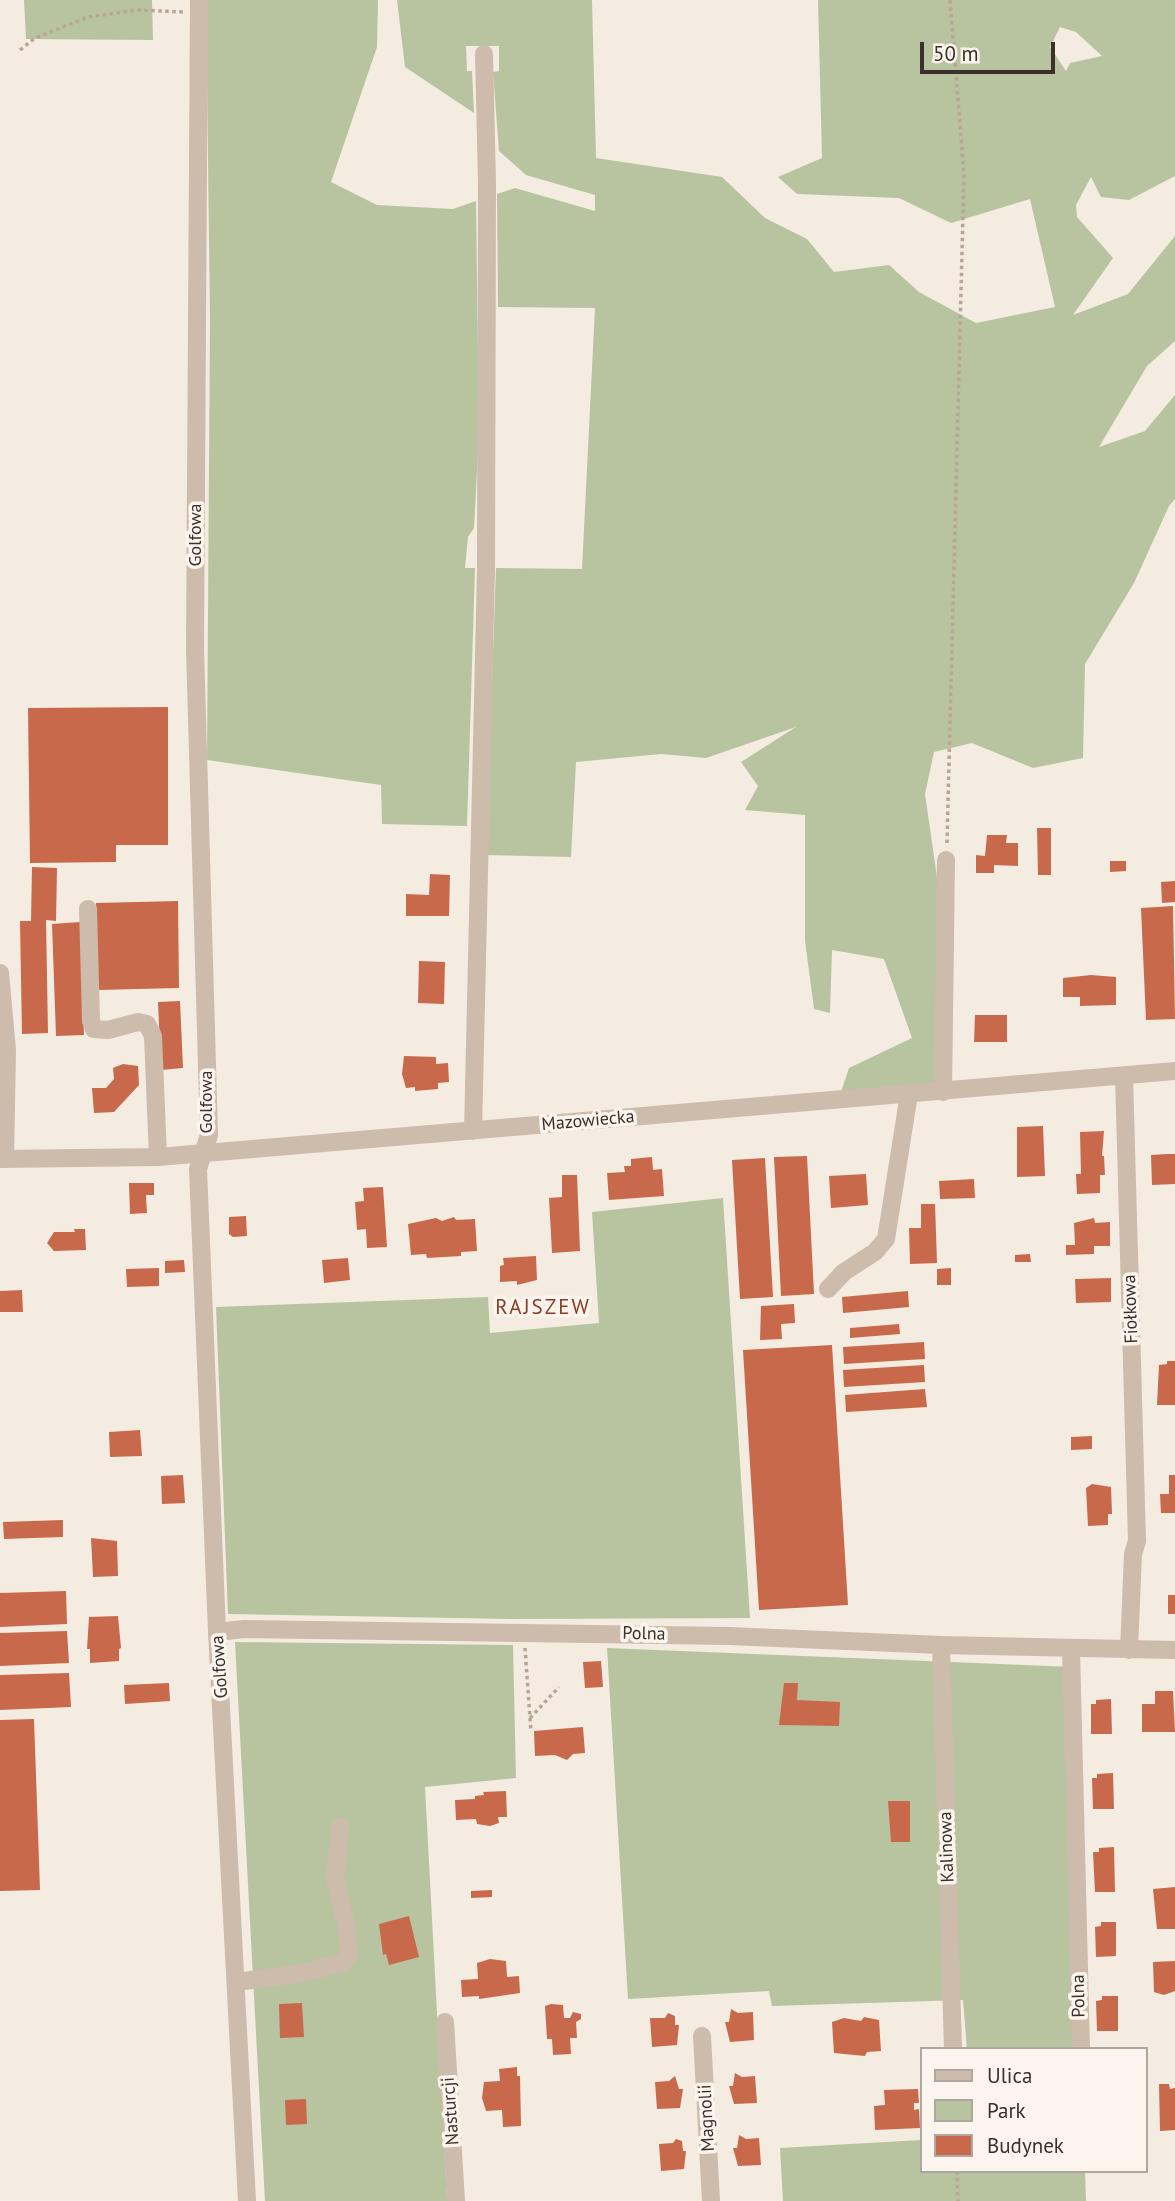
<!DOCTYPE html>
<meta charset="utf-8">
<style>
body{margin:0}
#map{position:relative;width:1175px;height:2201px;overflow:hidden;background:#f4ebe1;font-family:"PT Sans",sans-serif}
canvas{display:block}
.legend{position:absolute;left:920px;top:2047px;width:228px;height:126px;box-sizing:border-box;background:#fbf5ee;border:2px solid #aea6a0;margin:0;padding:9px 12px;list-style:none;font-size:21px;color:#3b302b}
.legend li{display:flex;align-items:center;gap:14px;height:35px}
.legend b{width:35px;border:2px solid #aea6a0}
.scale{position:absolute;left:920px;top:42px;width:135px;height:32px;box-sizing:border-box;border:4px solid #3b302b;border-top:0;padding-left:9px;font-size:21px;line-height:24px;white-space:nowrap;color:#3b302b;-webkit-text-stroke:5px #fbf5ee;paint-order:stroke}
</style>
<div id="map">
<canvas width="1175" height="2201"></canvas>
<ul class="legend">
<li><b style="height:9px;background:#cdbbac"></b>Ulica</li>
<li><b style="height:19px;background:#b8c4a0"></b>Park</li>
<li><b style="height:19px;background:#c8694b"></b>Budynek</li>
</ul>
<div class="scale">50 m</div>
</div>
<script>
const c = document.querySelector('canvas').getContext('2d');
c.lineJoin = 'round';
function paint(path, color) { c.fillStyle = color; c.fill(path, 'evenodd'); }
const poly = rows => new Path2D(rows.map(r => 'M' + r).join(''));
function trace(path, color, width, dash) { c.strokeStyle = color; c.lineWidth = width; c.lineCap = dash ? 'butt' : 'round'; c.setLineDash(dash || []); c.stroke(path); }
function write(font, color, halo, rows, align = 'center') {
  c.font = font + ' "PT Sans",sans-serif'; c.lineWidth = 7; c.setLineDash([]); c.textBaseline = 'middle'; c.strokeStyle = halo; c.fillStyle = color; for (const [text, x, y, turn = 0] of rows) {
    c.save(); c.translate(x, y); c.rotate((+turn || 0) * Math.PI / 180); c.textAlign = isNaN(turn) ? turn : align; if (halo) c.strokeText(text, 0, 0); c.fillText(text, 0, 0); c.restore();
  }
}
paint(poly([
 [24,0,152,0,153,40,26,39],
 [206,0,378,0,377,47,331,182,377,205,453,209,476,201,479,434,474,528,468,537,465,568,475,568,467,826,382,824,381,785,207,760,210,320],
 [397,0,592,0,596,158,722,177,765,218,807,239,834,272,889,265,919,292,976,323,1055,307,1030,199,951,223,899,198,797,194,778,177,822,158,818,0,1175,0,1175,176,1129,200,1101,197,1091,177,1076,205,1077,217,1113,258,1073,315,1128,294,1175,236,1175,341,1147,366,1099,447,1145,431,1175,395,1175,499,1169,506,1134,583,1085,664,1083,758,1033,768,972,743,934,752,925,794,948,954,952,1086,840,1095,849,1068,912,1038,884,959,832,950,830,1013,814,1009,805,941,805,815,745,810,758,786,741,762,796,727,706,758,661,754,576,762,571,857,486,855,496,568,582,569,595,308,498,307,497,194,515,188,595,211,595,195,526,175,499,151,493,72,499,71,499,46,466,46,467,71,472,71,474,113,405,67],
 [1060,27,1076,32,1102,56,1070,63,1066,71,1050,47],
 [723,1198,750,1618,512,1619,228,1614,216,1307,488,1297,490,1333,599,1323,592,1212],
 [235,1642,513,1645,516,1778,425,1787,447,2201,265,2201],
 [607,1648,1073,1667,1082,2049,967,2049,963,2000,772,2006,769,1991,628,1999],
 [921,2140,921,2171,1085,2171,1086,2201,783,2201,780,2148]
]), '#b8c4a0');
paint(poly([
 [168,707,168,845,116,845,116,862,30,863,28,708],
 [1037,828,1051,828,1051,875,1038,875],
 [987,835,1007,835,1006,843,1018,843,1018,866,994,865,994,873,976,873,976,855,985,856],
 [1110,861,1126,861,1126,871,1110,872],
 [32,867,57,868,56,921,46,920,48,1033,22,1034,20,921,31,921],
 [430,874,450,875,449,916,406,916,406,894,429,895],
 [1175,881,1175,902,1162,903,1161,882],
 [178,901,179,988,98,990,96,903],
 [1173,906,1175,1019,1146,1020,1141,908],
 [80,922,84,1035,56,1036,52,924],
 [419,961,445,962,444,1004,418,1003],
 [1091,975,1116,977,1116,1005,1080,1006,1080,997,1063,997,1063,978],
 [180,1001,183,1068,161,1070,158,1002],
 [975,1015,1007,1015,1007,1042,974,1042],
 [404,1056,436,1057,436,1064,448,1063,449,1082,438,1083,438,1089,415,1091,415,1087,406,1088,402,1074],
 [123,1064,138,1066,139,1085,114,1112,94,1113,92,1088,106,1088,114,1079,113,1068],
 [1043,1126,1045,1176,1017,1177,1017,1127],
 [1104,1131,1102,1156,1104,1156,1105,1175,1100,1175,1100,1193,1077,1194,1076,1174,1081,1174,1080,1132],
 [1167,1154,1175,1154,1175,1184,1152,1185,1151,1155],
 [807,1156,814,1294,781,1296,774,1157],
 [652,1157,653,1170,662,1169,664,1196,609,1200,607,1173,625,1172,624,1166,631,1166,631,1159],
 [765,1158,773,1297,740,1299,732,1160],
 [866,1174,868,1205,831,1208,829,1176],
 [562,1175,577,1175,580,1251,552,1253,549,1198,562,1197],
 [974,1179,975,1198,940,1199,939,1181],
 [129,1183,154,1183,154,1195,146,1195,147,1213,130,1214],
 [383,1187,387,1247,367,1248,366,1229,357,1230,355,1202,364,1201,363,1188],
 [921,1204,935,1204,937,1263,910,1264,909,1228,921,1228],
 [246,1216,247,1236,233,1237,229,1234,229,1217],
 [454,1217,456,1220,475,1219,477,1251,461,1252,461,1256,427,1258,426,1254,411,1255,408,1224,436,1218,442,1221],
 [1094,1218,1095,1223,1110,1222,1110,1246,1094,1246,1094,1254,1066,1255,1066,1245,1075,1245,1074,1223],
 [74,1229,85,1229,86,1250,54,1251,47,1243,54,1232,75,1232],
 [1030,1254,1031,1262,1015,1262,1015,1255],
 [536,1256,537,1280,517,1285,517,1281,500,1282,500,1266,504,1265,503,1258],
 [348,1258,350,1280,324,1283,322,1260],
 [184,1260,185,1272,165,1273,165,1261],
 [159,1268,159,1286,127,1287,126,1269],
 [951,1268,951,1285,937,1285,937,1269],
 [1111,1278,1111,1302,1076,1303,1075,1279],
 [22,1290,23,1312,0,1312,0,1291],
 [908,1291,909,1307,843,1313,842,1297],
 [794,1304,795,1323,781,1324,782,1339,760,1340,761,1306],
 [899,1324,900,1334,850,1338,850,1328],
 [924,1342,925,1359,844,1364,843,1347],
 [832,1345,848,1605,759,1610,743,1350],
 [1167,1361,1175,1361,1175,1405,1157,1405,1159,1365,1167,1364],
 [924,1365,925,1382,844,1387,843,1370],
 [925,1389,927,1407,846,1412,845,1395],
 [140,1430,142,1456,110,1457,109,1432],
 [1092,1436,1092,1449,1071,1450,1071,1437],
 [183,1475,185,1503,162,1504,161,1476],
 [1169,1475,1175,1475,1175,1513,1161,1513,1160,1494,1169,1494],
 [1092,1484,1111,1487,1112,1514,1108,1514,1108,1525,1088,1526,1086,1488],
 [63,1520,63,1537,4,1539,3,1522],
 [91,1538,117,1541,118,1576,93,1577],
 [66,1591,67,1624,0,1627,0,1593],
 [1168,1595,1175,1595,1175,1614,1168,1614],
 [118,1616,121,1648,119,1649,119,1661,90,1663,90,1649,87,1649,89,1617],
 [67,1631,69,1663,0,1666,0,1633],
 [601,1661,603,1687,585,1688,583,1662],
 [69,1673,71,1707,0,1710,0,1675],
 [169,1683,170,1701,125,1704,124,1685],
 [784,1683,798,1683,797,1700,840,1702,839,1726,779,1725],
 [1155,1691,1173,1691,1175,1732,1142,1732,1142,1704,1155,1704],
 [1111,1699,1112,1734,1091,1734,1091,1704,1096,1704,1096,1700],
 [34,1719,40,1890,0,1891,0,1720],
 [583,1727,585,1753,573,1754,567,1760,555,1755,535,1756,534,1731],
 [1113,1773,1114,1809,1093,1809,1092,1778,1097,1778,1097,1774],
 [506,1791,507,1817,498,1817,499,1823,490,1826,477,1824,476,1819,456,1820,455,1800,475,1799,475,1796,484,1795,483,1792],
 [888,1801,910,1801,910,1842,891,1842],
 [1114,1847,1115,1892,1095,1892,1093,1852,1099,1852,1099,1848],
 [1175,1887,1175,1929,1157,1929,1153,1889],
 [492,1890,492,1897,471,1898,471,1891],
 [409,1916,419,1957,389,1965,386,1954,383,1955,379,1924],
 [1101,1922,1116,1922,1116,1956,1096,1957,1095,1927,1101,1926],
 [490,1959,506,1961,507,1977,519,1976,520,1993,479,1999,479,1996,462,1997,461,1980,478,1979,477,1963],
 [1175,1961,1175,1991,1164,1995,1154,1992,1153,1962],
 [1102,1996,1118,1996,1118,2031,1097,2031,1096,2001,1102,2000],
 [302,2003,304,2037,280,2038,279,2004],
 [551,2004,563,2005,564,2018,570,2018,573,2012,581,2014,581,2019,576,2022,577,2038,570,2038,571,2054,553,2055,552,2039,547,2039,545,2006],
 [731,2009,738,2013,753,2012,754,2040,730,2042,725,2022,729,2022],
 [668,2013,675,2016,675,2025,679,2025,677,2045,652,2047,650,2018,665,2018],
 [864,2017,879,2020,881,2051,867,2052,865,2056,834,2053,832,2022,844,2018,861,2021],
 [517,2067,517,2076,520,2076,521,2126,503,2127,502,2110,486,2111,482,2098,484,2082,500,2081,499,2069],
 [735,2073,742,2077,755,2076,757,2103,734,2104,729,2086,733,2086],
 [675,2076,679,2089,683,2089,680,2108,657,2109,655,2082,669,2081],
 [1159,2084,1169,2084,1170,2089,1175,2088,1175,2130,1160,2131],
 [918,2089,919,2103,914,2103,914,2110,919,2109,920,2128,875,2130,874,2106,885,2105,884,2090],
 [306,2099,307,2124,286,2125,285,2100],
 [739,2135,746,2139,759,2138,761,2165,738,2166,733,2148,737,2148],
 [676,2139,682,2141,683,2151,686,2151,684,2169,661,2171,659,2144,673,2143]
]), '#c8694b');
trace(poly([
 [20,50,35,38,88,17,138,10,183,12],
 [947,843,964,174,950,0],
 [525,1648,531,1732],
 [530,1718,559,1687],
 [957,2171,958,2201]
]), '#b9a596', 3.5, [3.5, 3.5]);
trace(poly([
 [199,0,195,648,209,1135,198,1169,217,1632,247,2201],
 [88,909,91,1021,94,1029,108,1030,138,1022,147,1024,153,1036,158,1157],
 [0,973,7,1050,5,1159],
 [1124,1076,1137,1541,1133,1554,1129,1650],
 [943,1092,946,860],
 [473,1131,486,570,487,184,484,54],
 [0,1159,158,1157,1175,1071],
 [828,1289,844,1272,875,1252,886,1239,909,1094],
 [217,1632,244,1629,729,1636,941,1645,1175,1650],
 [941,1645,953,2049],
 [1071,1649,1081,2049],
 [236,1982,298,1974,342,1963,349,1954,346,1924,335,1878,340,1827],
 [445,2022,456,2201],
 [702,2036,711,2201]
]), '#cdbbac', 18);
write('18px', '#3b302b', '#fbf5ee', [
 ["Golfowa",196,535,-90],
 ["Golfowa",207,1102,-90],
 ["Mazowiecka",588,1121,-5],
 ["Fiołkowa",1131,1309,-92],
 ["Polna",644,1634,1],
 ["Golfowa",220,1667,-94],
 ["Kalinowa",947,1847,-92],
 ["Polna",1079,1996,-91],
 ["Nasturcji",451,2111,-94],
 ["Magnolii",707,2118,-93]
]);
c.letterSpacing = '2px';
write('21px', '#8c3b22', '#fbf5ee', [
 ["RAJSZEW",543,1308]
]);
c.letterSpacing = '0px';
</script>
